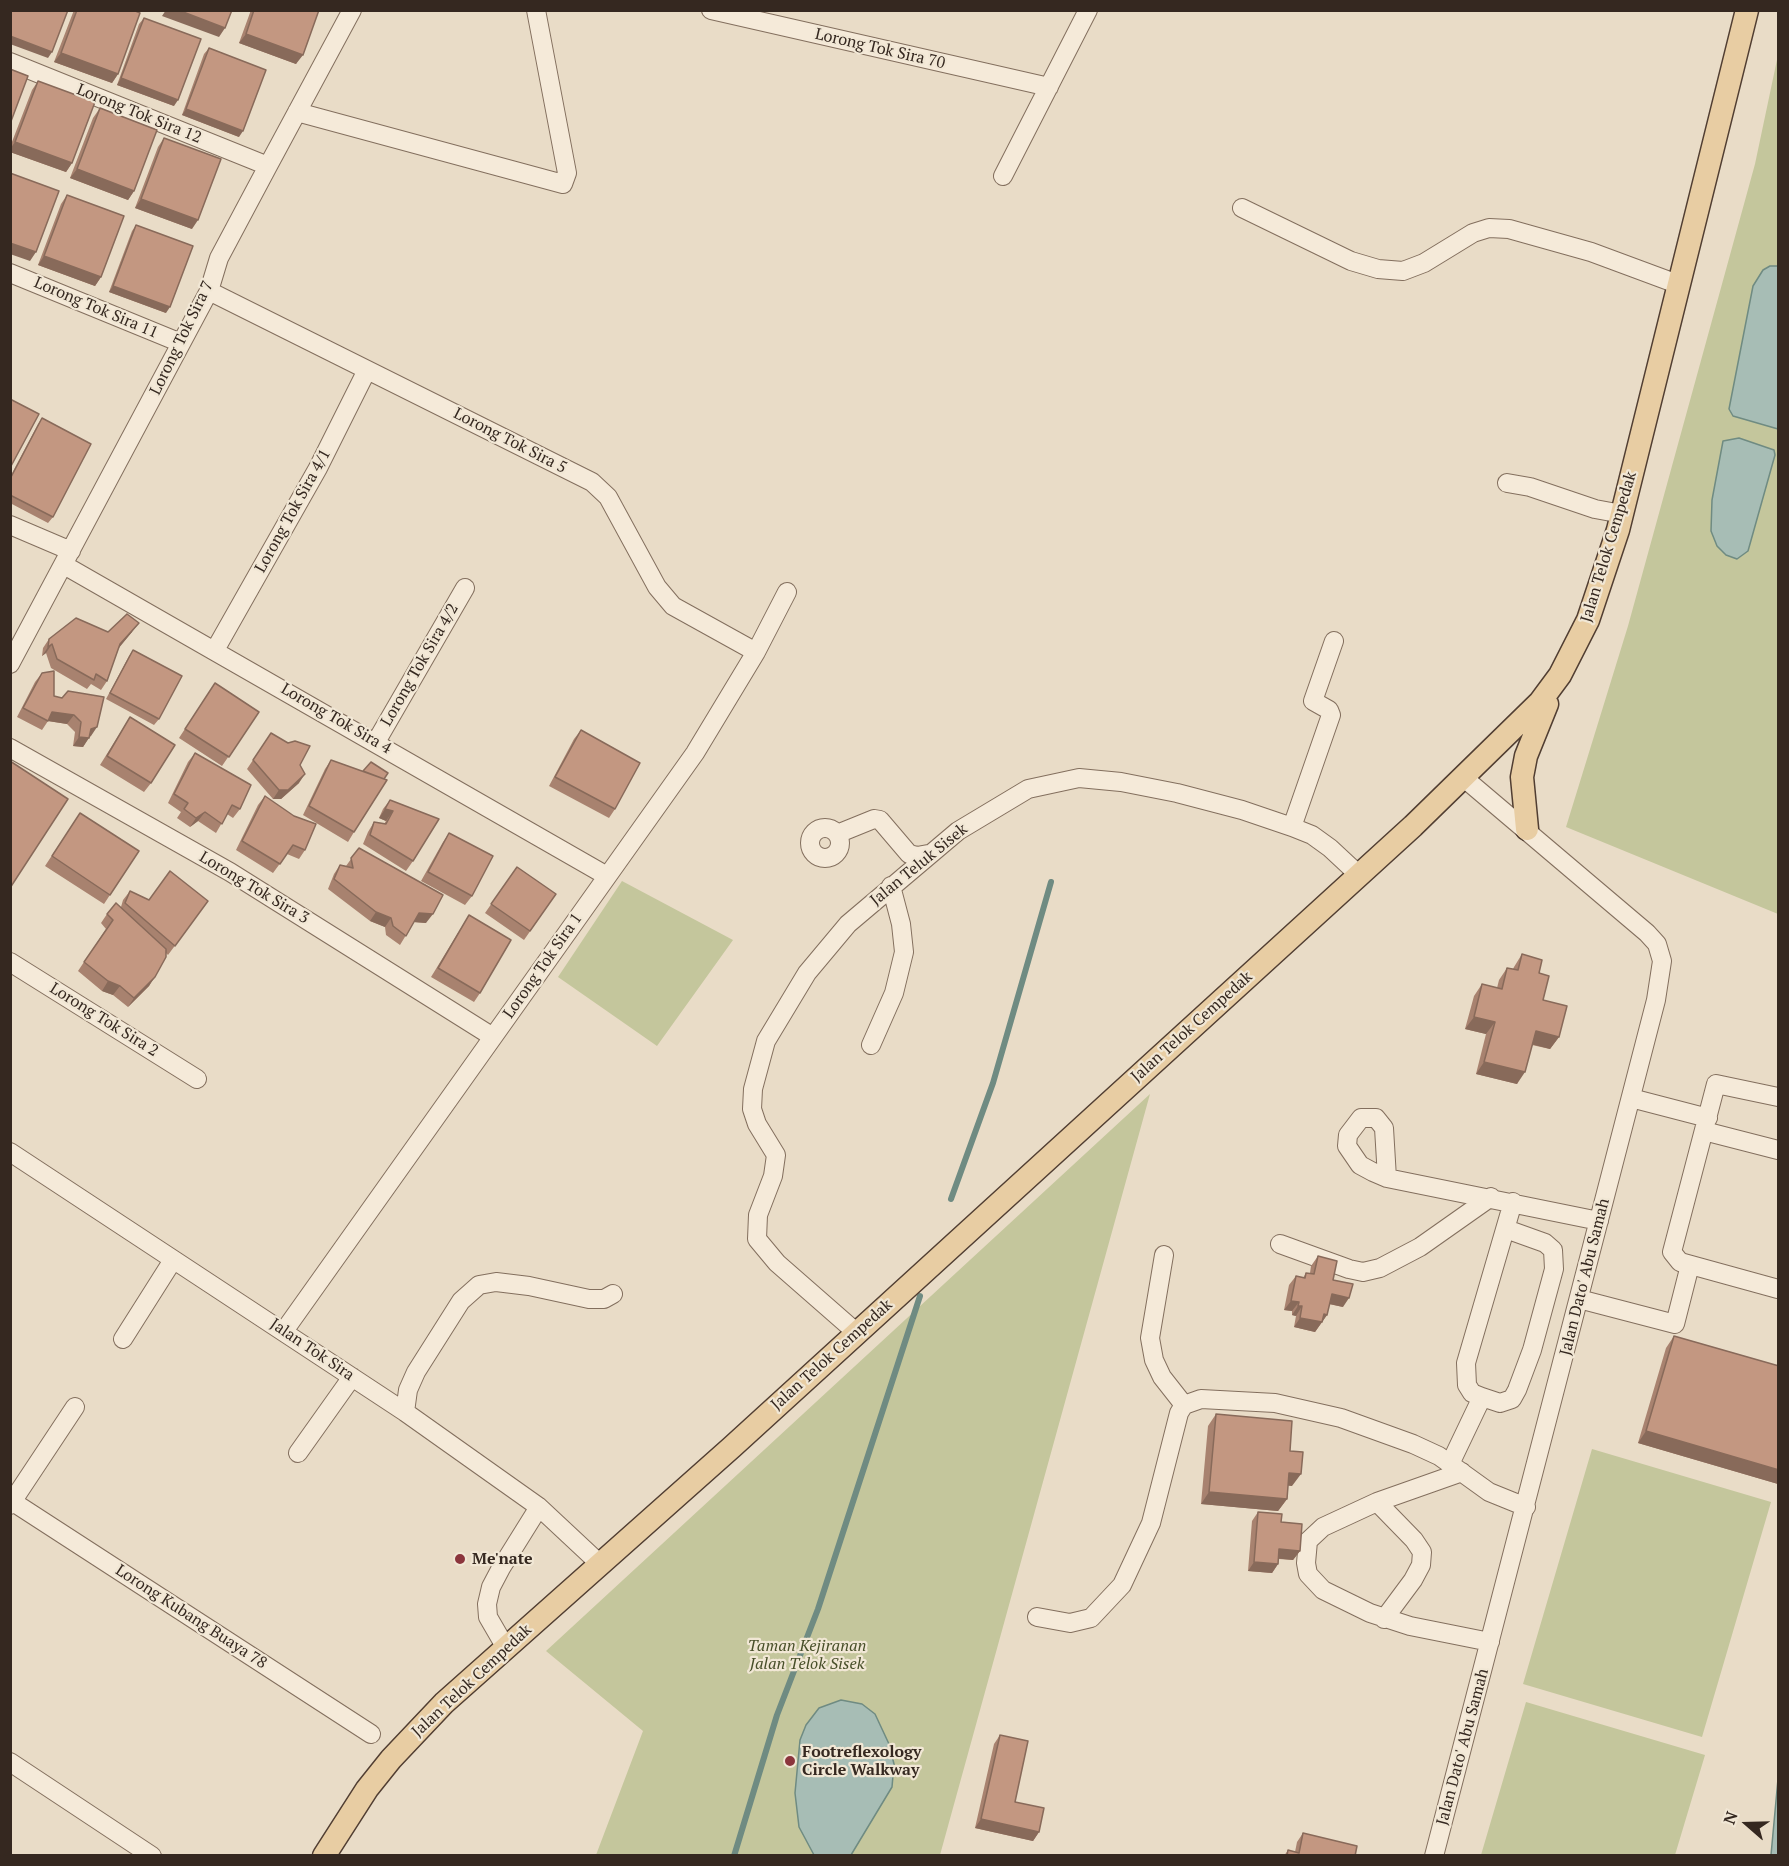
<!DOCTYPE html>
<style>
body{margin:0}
#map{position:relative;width:1789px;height:1866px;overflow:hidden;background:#e9dcc7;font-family:"PT Serif",serif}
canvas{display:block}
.frame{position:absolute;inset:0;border:12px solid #352820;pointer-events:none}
.north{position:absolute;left:1717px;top:1794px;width:60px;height:60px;-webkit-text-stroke:4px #f1e7d5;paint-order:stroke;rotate:290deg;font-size:16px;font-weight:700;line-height:24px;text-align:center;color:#352820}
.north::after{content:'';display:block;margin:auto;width:21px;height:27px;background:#352820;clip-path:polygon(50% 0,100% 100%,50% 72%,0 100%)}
</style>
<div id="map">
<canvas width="1789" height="1866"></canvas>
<div class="frame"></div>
<div class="north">N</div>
</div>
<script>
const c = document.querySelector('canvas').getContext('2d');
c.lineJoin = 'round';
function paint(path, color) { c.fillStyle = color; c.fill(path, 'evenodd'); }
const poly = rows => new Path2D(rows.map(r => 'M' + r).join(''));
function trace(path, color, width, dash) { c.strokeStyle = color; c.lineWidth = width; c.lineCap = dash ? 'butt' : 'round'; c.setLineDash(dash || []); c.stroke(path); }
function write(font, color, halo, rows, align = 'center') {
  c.font = font + ' "PT Serif",serif'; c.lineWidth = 4.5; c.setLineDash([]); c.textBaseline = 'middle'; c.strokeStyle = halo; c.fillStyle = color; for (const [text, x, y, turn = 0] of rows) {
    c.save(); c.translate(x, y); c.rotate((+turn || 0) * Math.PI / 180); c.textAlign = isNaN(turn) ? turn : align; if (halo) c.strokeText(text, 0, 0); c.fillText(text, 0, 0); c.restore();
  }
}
paint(poly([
 [1778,55,1778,914,1566,827,1628,626,1755,164],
 [622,881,733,940,657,1046,558,977],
 [1150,1094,940,1855,596,1855,643,1731,546,1651],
 [1592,1449,1771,1502,1702,1737,1523,1684],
 [1526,1702,1705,1755,1675,1855,1481,1855]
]), '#c4c69c');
const water = poly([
 [1770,266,1778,266,1778,429,1733,416,1729,409,1753,286,1763,270,1770,266],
 [1739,438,1774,450,1775,455,1748,551,1737,559,1726,555,1717,546,1711,531,1712,500,1723,441,1739,438],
 [841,1700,862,1704,875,1714,889,1744,894,1764,892,1787,851,1855,814,1855,799,1827,795,1793,800,1740,806,1725,819,1708,841,1700],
 [1778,1779,1778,1855,1771,1855,1778,1779]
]);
paint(water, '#a7bdb5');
trace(water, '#6f8b82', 1.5);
trace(poly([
 [951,1199,993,1083,1051,882],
 [734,1856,777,1715,818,1609,920,1296]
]), '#6f8b82', 6);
const minor = poly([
 [711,10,1049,87],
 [10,62,268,166],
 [297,112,563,184,567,173,536,10],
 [1003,176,1088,10],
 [1242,208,1351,261,1378,269,1403,271,1424,263,1473,233,1489,228,1509,229,1591,252,1680,285],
 [10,273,181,343],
 [209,291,592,482,608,497,657,587,673,606,756,652],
 [1507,483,1530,487,1595,509,1622,514],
 [10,525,71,551],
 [64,565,607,876],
 [215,650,318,468,367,370],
 [10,664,209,291,219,258,268,166,352,10],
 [376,742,465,588],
 [10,748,230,872,493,1037],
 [1292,827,1331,715,1329,710,1313,701,1334,641],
 '810 843a15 15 0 1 1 30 0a15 15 0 1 1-30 0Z',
 [837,834,874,819,880,820,909,854,917,856,928,854],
 [10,962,197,1079],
 [871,1045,894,993,904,952,901,924,891,886],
 [1778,1097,1716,1084,1672,1252,1680,1262,1778,1289],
 [1631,1098,1708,1118],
 [1704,1131,1778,1150],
 [10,1152,405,1412,539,1507,600,1564],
 [1387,1178,1384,1128,1376,1118,1361,1118,1348,1135,1347,1146,1360,1165,1373,1172,1387,1178,1599,1221],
 [1280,1244,1349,1269,1363,1272,1380,1268,1420,1247,1491,1197],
 [1164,1255,1150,1338,1154,1360,1162,1377,1184,1405],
 [1579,1299,1675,1324,1690,1265],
 [284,1331,695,753,756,652,787,592],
 [857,1333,777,1263,757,1239,758,1215,773,1176,776,1155,757,1124,752,1109,753,1089,766,1041,807,973,848,924,958,831,1028,789,1079,778,1121,782,1177,793,1242,810,1292,827,1312,835,1330,848,1359,875],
 [123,1339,173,1260],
 [1482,1397,1500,1403,1512,1399,1517,1390,1532,1350,1554,1269,1553,1250,1545,1243,1506,1229],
 [405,1412,408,1390,416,1372,461,1301,479,1285,496,1282,529,1286,589,1299,604,1299,613,1294],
 [298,1453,352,1377],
 [1450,1464,1482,1397,1472,1393,1467,1385,1466,1363,1513,1202],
 [1462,1472,1377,1502,1323,1527,1308,1541,1306,1563,1308,1574,1323,1590,1370,1613,1410,1626,1490,1642],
 [10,1500,371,1734],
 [1377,1502,1414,1540,1422,1552,1421,1565,1413,1580,1384,1619],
 [10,1505,75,1407],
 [1037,1617,1070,1623,1091,1618,1122,1585,1151,1523,1179,1413,1184,1405,1201,1399,1275,1403,1341,1418,1413,1444,1439,1456,1489,1492,1526,1507],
 [506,1648,488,1617,487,1604,491,1587,501,1568,539,1507],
 [10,1762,152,1856],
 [1434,1856,1656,1000,1662,961,1657,944,1647,933,1464,778]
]);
const major = poly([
 [1527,829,1522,777,1526,756,1547,704],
 [324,1856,367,1789,391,1759,444,1703,732,1447,1413,826,1540,702,1560,675,1588,620,1618,530,1747,10]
]);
trace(minor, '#836f5e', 20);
trace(major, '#513e32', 25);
trace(minor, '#f5ead9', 18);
trace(major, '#e8cda3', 22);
paint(poly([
 [74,10,133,10,118,74,112,83,54,62],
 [251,10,319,10,296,64,239,43],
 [144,18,174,106,117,85,139,24],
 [209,48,239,137,182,115,204,54],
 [38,81,72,163,66,172,10,152,10,147,32,90],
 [100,108,134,191,128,200,70,178,93,118],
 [164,138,192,229,135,208,158,147],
 [67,195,101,277,95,286,38,265,61,204],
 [136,225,166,313,109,292,132,231],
 [42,418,53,517,48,523,10,503,10,477,38,424],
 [108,632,132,632,119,647,107,681,101,690,91,684,87,689,51,668,46,653,42,656,43,648,49,639],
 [133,650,159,719,154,725,106,699,129,656],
 [42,673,54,696,62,698,91,736,89,737,83,747,73,746,75,732,67,724,48,721,42,730,17,717,35,682],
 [215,683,259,712,222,766,179,738],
 [130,717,151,783,144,792,100,765],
 [581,730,615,809,609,818,549,786,574,739],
 [271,733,299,783,281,799,273,799,247,769],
 [195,753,240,809,233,818,227,814,216,833,198,821,190,827,177,818,181,812,168,803,188,762],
 [331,760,354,832,348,842,303,815,325,769],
 [265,796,305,850,299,859,287,854,273,873,236,850,258,805],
 [390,800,413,861,406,871,363,844,368,832,374,822,384,824,386,821,379,818,383,809],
 [74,822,139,851,104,904,45,866],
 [449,833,472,896,465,905,421,881,443,842],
 [359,848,426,923,414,922,400,945,386,935,385,927,370,921,328,889,334,874,340,865,346,866],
 [517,867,556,894,524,940,485,913],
 [130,891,149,900,208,901,168,955,166,953,149,986,128,1007,113,995,102,991,78,971,106,929,101,923,107,914,121,907,123,900],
 [469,915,480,993,474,1002,431,977],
 [1522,954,1539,973,1543,1000,1559,1037,1550,1049,1532,1045,1517,1084,1476,1074,1486,1034,1465,1029,1474,996,1482,984,1497,988,1499,980,1507,968,1513,969,1514,967],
 [1318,1256,1333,1280,1343,1307,1329,1304,1327,1315,1315,1332,1294,1327,1296,1316,1292,1315,1292,1311,1284,1310,1289,1285,1296,1276,1303,1278,1306,1273,1310,1273,1311,1266],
 [1674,1336,1779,1366,1778,1484,1638,1443,1666,1348],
 [1216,1414,1290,1451,1292,1486,1288,1485,1287,1499,1278,1511,1201,1504,1208,1426],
 [1258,1512,1281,1522,1300,1551,1293,1560,1279,1559,1278,1564,1272,1573,1248,1571,1252,1521],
 [1000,1735,1015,1802,1039,1832,1033,1841,975,1828,994,1744],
 [1303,1833,1355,1856,1284,1856,1288,1850,1295,1852,1297,1842]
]), '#a8826f');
paint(poly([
 [166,10,178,10,225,28,219,37,162,16],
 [246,34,303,55,296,64,239,43],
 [10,36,52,52,48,58,10,44],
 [61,53,118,74,112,83,54,62],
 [121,78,178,100,174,106,117,85],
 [186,109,243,131,239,137,182,115],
 [15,142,72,163,66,172,10,152,10,149],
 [77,169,134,191,128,200,70,178],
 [141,199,198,220,192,229,135,208],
 [10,243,36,252,30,261,10,254],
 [44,256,101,277,95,286,38,265],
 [113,286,170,307,166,313,109,292],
 [139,623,132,632,114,654,120,644],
 [52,644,46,653,42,656,48,647],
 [52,712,74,715,67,724,48,721],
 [97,727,91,736,86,738,89,738,83,747,73,746,79,737,91,729],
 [305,774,299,783,281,799,273,799,279,790],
 [385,809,393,811,386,821,379,818],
 [205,812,198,821,190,827,196,818],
 [376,912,391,918,385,927,370,921],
 [419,913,433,914,426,923,413,922],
 [155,977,149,986,128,1007,134,998],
 [108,981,120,986,113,995,102,991],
 [1474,1017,1495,1022,1486,1034,1465,1029],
 [1536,1031,1559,1037,1550,1049,1527,1043],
 [1484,1062,1525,1072,1517,1084,1476,1074],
 [1332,1294,1349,1298,1343,1307,1325,1303],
 [1291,1301,1299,1302,1292,1311,1284,1310],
 [1298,1306,1302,1306,1296,1316,1292,1315],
 [1324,1314,1327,1315,1315,1332,1294,1327,1300,1318],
 [1646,1431,1779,1470,1779,1483,1778,1484,1638,1443],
 [1289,1473,1301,1474,1292,1486,1281,1485],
 [1209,1492,1287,1499,1278,1511,1201,1504],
 [1279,1549,1300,1551,1293,1560,1273,1558],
 [1254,1562,1278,1564,1272,1573,1248,1571],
 [981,1819,1039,1832,1033,1841,975,1828]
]), '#886a5a');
const building = poly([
 [10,10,68,10,52,52,10,36,10,10],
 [77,10,133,10,140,13,118,74,61,53,77,10],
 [178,10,232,10,225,28,178,10],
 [254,10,319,10,303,55,246,34,254,10],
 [144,18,201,39,178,100,121,78,144,18],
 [209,48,266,70,243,131,186,109,209,48],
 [10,69,28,76,10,124,10,69],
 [38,81,95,102,72,163,15,142,38,81],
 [100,108,157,130,134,191,77,169,100,108],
 [164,138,221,159,198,220,141,199,164,138],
 [10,173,59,191,36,252,10,243,10,173],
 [67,195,124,216,101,277,44,256,67,195],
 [136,225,193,246,170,307,113,286,136,225],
 [10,399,39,414,10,468,10,399],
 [42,418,91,444,53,517,10,495,10,479,42,418],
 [127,614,139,623,120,644,107,681,96,674,94,680,57,659,52,644,48,647,49,639,76,618,108,632,127,614],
 [133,650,182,676,159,719,110,693,133,650],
 [54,671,54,696,62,698,68,691,104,697,97,727,91,729,89,738,79,737,81,722,74,715,52,712,48,721,23,708,42,673,54,671],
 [215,683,259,712,229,757,185,729,215,683],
 [130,717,175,745,151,783,107,756,130,717],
 [581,730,640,763,615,809,555,777,581,730],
 [271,733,288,743,295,741,310,746,300,765,305,774,288,790,279,790,253,760,271,733],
 [195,753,251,785,240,809,232,805,222,824,205,812,196,818,184,809,188,803,174,794,195,753],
 [331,760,387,780,354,832,309,806,331,760],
 [10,761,68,799,10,888,10,761],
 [371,762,388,773,384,779,363,771,371,762],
 [265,796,294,816,316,824,305,850,293,845,280,864,242,841,265,796],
 [390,800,439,819,413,861,370,835,374,822,386,824,393,811,385,809,390,800],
 [80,813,139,851,110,895,52,856,80,813],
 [449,833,493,856,472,896,428,872,449,833],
 [359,848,443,895,433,914,419,913,406,936,393,926,391,918,376,912,334,879,340,865,353,868,351,858,359,848],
 [517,867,556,894,530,931,491,904,517,867],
 [170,871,208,901,175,946,125,903,130,891,149,900,170,871],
 [116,903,166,949,166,957,155,977,134,998,120,986,108,981,84,962,113,920,107,914,116,903],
 [469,915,511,940,480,993,438,968,469,915],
 [1522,954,1542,960,1539,973,1549,976,1543,1000,1567,1006,1559,1037,1536,1031,1525,1072,1484,1062,1495,1022,1474,1017,1482,984,1502,989,1507,968,1518,970,1522,954],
 [1318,1256,1337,1261,1333,1280,1353,1284,1349,1298,1332,1294,1327,1315,1324,1314,1322,1322,1300,1318,1302,1306,1298,1306,1299,1302,1291,1301,1296,1276,1305,1278,1306,1273,1314,1274,1318,1256],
 [1674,1336,1779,1366,1779,1470,1646,1431,1674,1336],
 [1216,1414,1292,1421,1290,1451,1303,1452,1301,1474,1289,1473,1287,1499,1209,1492,1216,1414],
 [1258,1512,1282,1514,1281,1522,1302,1524,1300,1551,1279,1549,1278,1564,1254,1562,1258,1512],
 [1000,1735,1028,1741,1015,1802,1044,1808,1039,1832,981,1819,1000,1735],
 [1303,1833,1357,1846,1355,1856,1287,1856,1288,1850,1299,1853,1303,1833]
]);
paint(building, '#c39781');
trace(building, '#886a5a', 1.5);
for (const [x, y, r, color] of [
 [460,1559,6,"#8b353c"],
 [790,1761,6,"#8b353c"]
]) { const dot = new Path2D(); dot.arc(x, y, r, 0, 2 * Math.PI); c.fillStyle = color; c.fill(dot); trace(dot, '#f1e7d5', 2); }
write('16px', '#352820', '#f1e7d5', [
 ["Lorong Tok Sira 70",880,49,13],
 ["Lorong Tok Sira 12",139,114,22],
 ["Lorong Tok Sira 11",96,308,23],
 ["Lorong Tok Sira 7",182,338,-64],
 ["Lorong Tok Sira 5",510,441,27],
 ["Lorong Tok Sira 4/1",293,511,-61],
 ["Jalan Telok Cempedak",1609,547,-73],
 ["Lorong Tok Sira 4/2",420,665,-60],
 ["Lorong Tok Sira 4",336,719,30],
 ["Jalan Teluk Sisek",919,865,-39],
 ["Lorong Tok Sira 3",254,888,31],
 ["Lorong Tok Sira 1",543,966,-55],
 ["Lorong Tok Sira 2",104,1020,32],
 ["Jalan Telok Cempedak",1192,1027,-42],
 ["Jalan Dato' Abu Samah",1585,1277,-76],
 ["Jalan Tok Sira",312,1350,34],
 ["Jalan Telok Cempedak",832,1355,-42],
 ["Lorong Kubang Buaya 78",191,1617,33],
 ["Jalan Telok Cempedak",472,1681,-43],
 ["Jalan Dato' Abu Samah",1463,1747,-75]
]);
write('bold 16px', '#352820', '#f1e7d5', [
 ["Me'nate",472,1559],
 ["Footreflexology",802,1752],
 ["Circle Walkway",802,1770]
], 'left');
write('italic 16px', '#484f29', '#f1e7d5', [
 ["Taman Kejiranan",807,1646],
 ["Jalan Telok Sisek",807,1664]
]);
</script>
